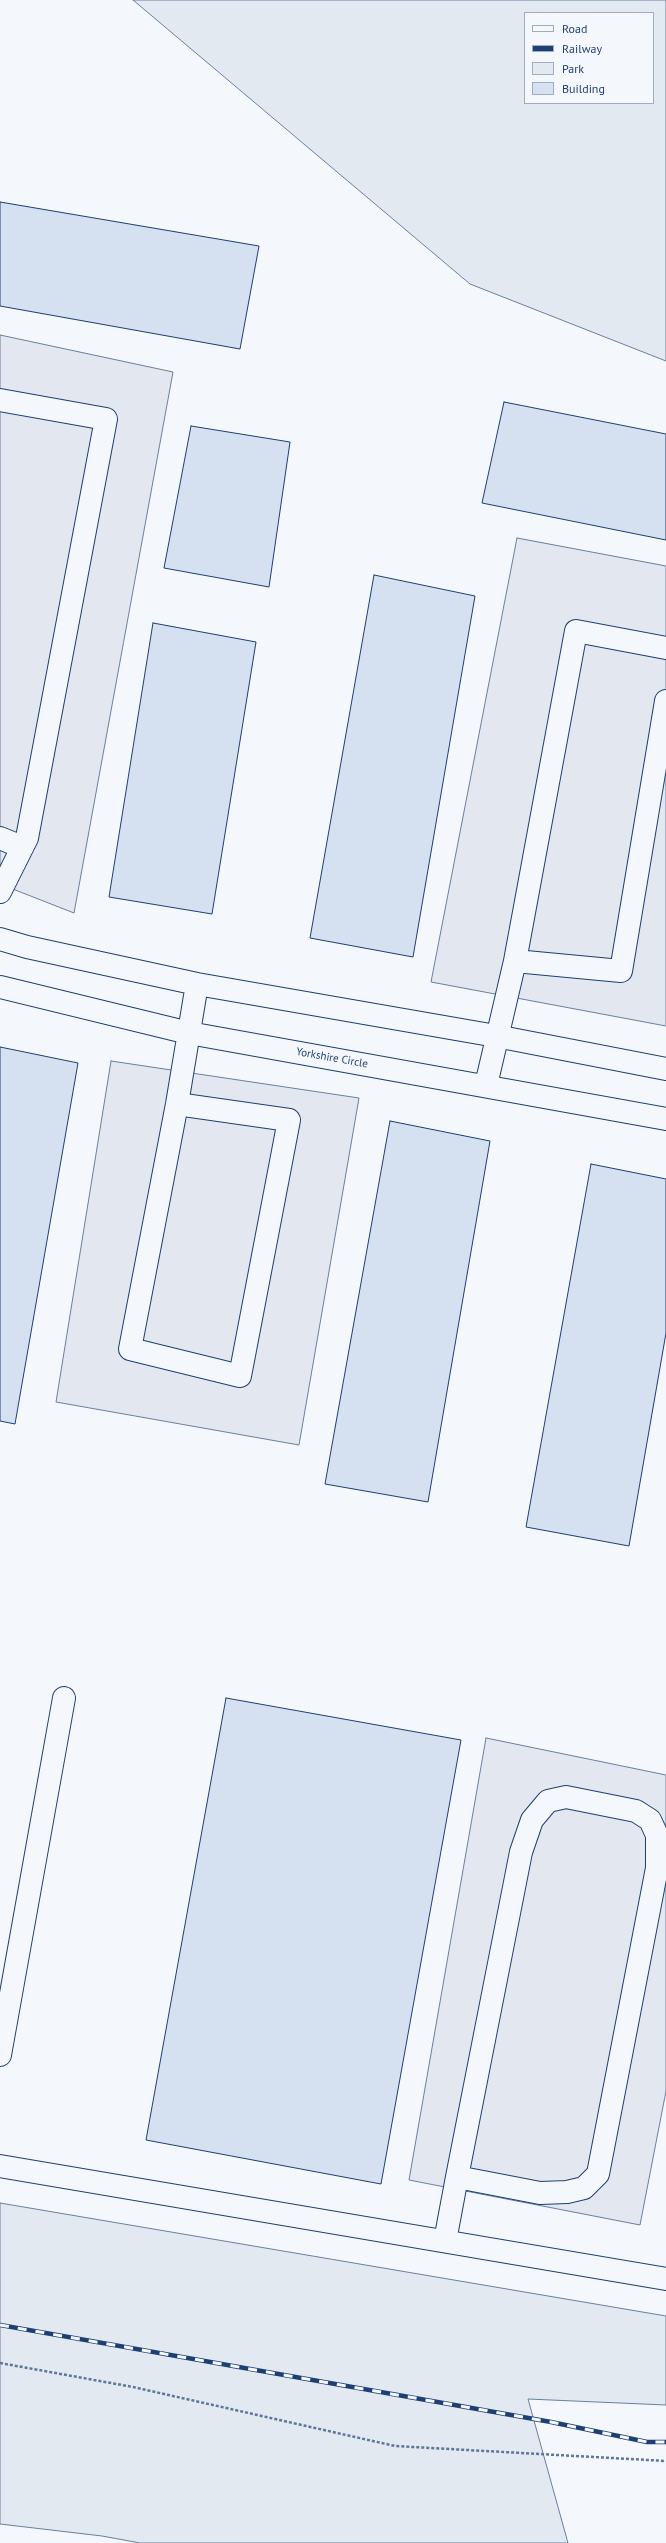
<!DOCTYPE html>
<style>
body{margin:0}
#map{position:relative;width:666px;height:2543px;overflow:hidden;background:#f4f7fb;font-family:"PT Sans",sans-serif}
canvas{display:block}
.legend{position:absolute;left:524px;top:12px;width:130px;height:92px;box-sizing:border-box;background:#f4f7fb;border:1px solid #9eadc5;margin:0;padding:5px 7px;list-style:none;font-size:12px;color:#1d3f73}
.legend li{display:flex;align-items:center;gap:8px;height:20px}
.legend b{width:20px;border:1px solid #9eadc5}
</style>
<div id="map">
<canvas width="666" height="2543"></canvas>
<ul class="legend">
<li><b style="height:5px;background:#f4f7fb"></b>Road</li>
<li><b style="height:5px;background:#1d3f73"></b>Railway</li>
<li><b style="height:11px;background:#e3e9f0"></b>Park</li>
<li><b style="height:11px;background:#d5e0f0"></b>Building</li>
</ul>
</div>
<script>
const c = document.querySelector('canvas').getContext('2d');
c.lineJoin = 'round';
function paint(path, color) { c.fillStyle = color; c.fill(path, 'evenodd'); }
const poly = rows => new Path2D(rows.map(r => 'M' + r).join(''));
function trace(path, color, width, dash) { c.strokeStyle = color; c.lineWidth = width; c.lineCap = dash ? 'butt' : 'round'; c.setLineDash(dash || []); c.stroke(path); }
function write(font, color, halo, rows, align = 'center') {
  c.font = font + ' "PT Sans",sans-serif'; c.lineWidth = 3; c.setLineDash([]); c.textBaseline = 'middle'; c.strokeStyle = halo; c.fillStyle = color; for (const [text, x, y, turn = 0] of rows) {
    c.save(); c.translate(x, y); c.rotate((+turn || 0) * Math.PI / 180); c.textAlign = isNaN(turn) ? turn : align; if (halo) c.strokeText(text, 0, 0); c.fillText(text, 0, 0); c.restore();
  }
}
const green = poly([
 [133,0,666,0,666,361,470,284,133,0],
 [525,13,653,13,653,103,525,103,525,13],
 [0,2203,666,2316,666,2405,528,2399,568,2543,140,2543,102,2536,0,2524,0,2203]
]);
paint(green, '#e3e9f0');
trace(green, '#687fa3', 1);
const parking = poly([
 [0,335,173,372,74,913,0,884,0,335],
 [517,538,666,566,666,1026,431,982,517,538],
 [111,1061,359,1098,299,1445,56,1402,111,1061],
 [486,1738,666,1775,666,2091,640,2225,409,2180,486,1738]
]);
paint(parking, '#e3e8f0');
trace(parking, '#687fa3', 1);
const building = poly([
 [0,202,259,246,240,349,0,306,0,202],
 [504,402,666,434,666,540,482,503,504,402],
 [191,426,290,442,269,587,164,568,191,426],
 [374,575,475,596,413,957,310,938,374,575],
 [153,623,256,642,212,914,109,897,153,623],
 [0,1047,78,1063,15,1424,0,1421,0,1047],
 [390,1121,490,1141,428,1502,325,1484,390,1121],
 [591,1164,666,1179,666,1333,629,1546,526,1527,591,1164],
 [226,1698,461,1740,381,2184,146,2140,226,1698]
]);
paint(building, '#d5e0f0');
trace(building, '#1d3f73', 1);
const minor = poly([
 [0,400,106,419,27,838,0,892],
 [0,838,22,847],
 [0,939,27,947,197,984,496,1036,666,1069],
 [515,961,621,971,666,701],
 [0,987,189,1033,666,1119],
 [486,1085,515,961,576,631,666,648],
 [177,1104,289,1120,240,1376,130,1349,177,1104,197,984],
 [0,2055,64,1698],
 [0,2166,666,2279],
 [445,2241,457,2177,521,1852,532,1820,548,1801,566,1797,636,1811,650,1820,657,1835,657,1868,598,2174,584,2188,567,2192,540,2193,457,2177]
]);
trace(minor, '#1d3f73', 24);
trace(poly([
 [0,2363,133,2387,395,2446,666,2461]
]), '#5e769c', 2.5, [3, 2]);
trace(minor, '#f4f7fb', 22);
const rail = poly([
 [0,2325,551,2422,647,2442,666,2442]
]);
trace(rail, '#1d3f73', 4.5);
trace(rail, '#f4f7fb', 3, [9]);
write('11px', '#1d3f73', '#f4f7fb', [
 ["Yorkshire Circle",332,1058,10]
]);
</script>
